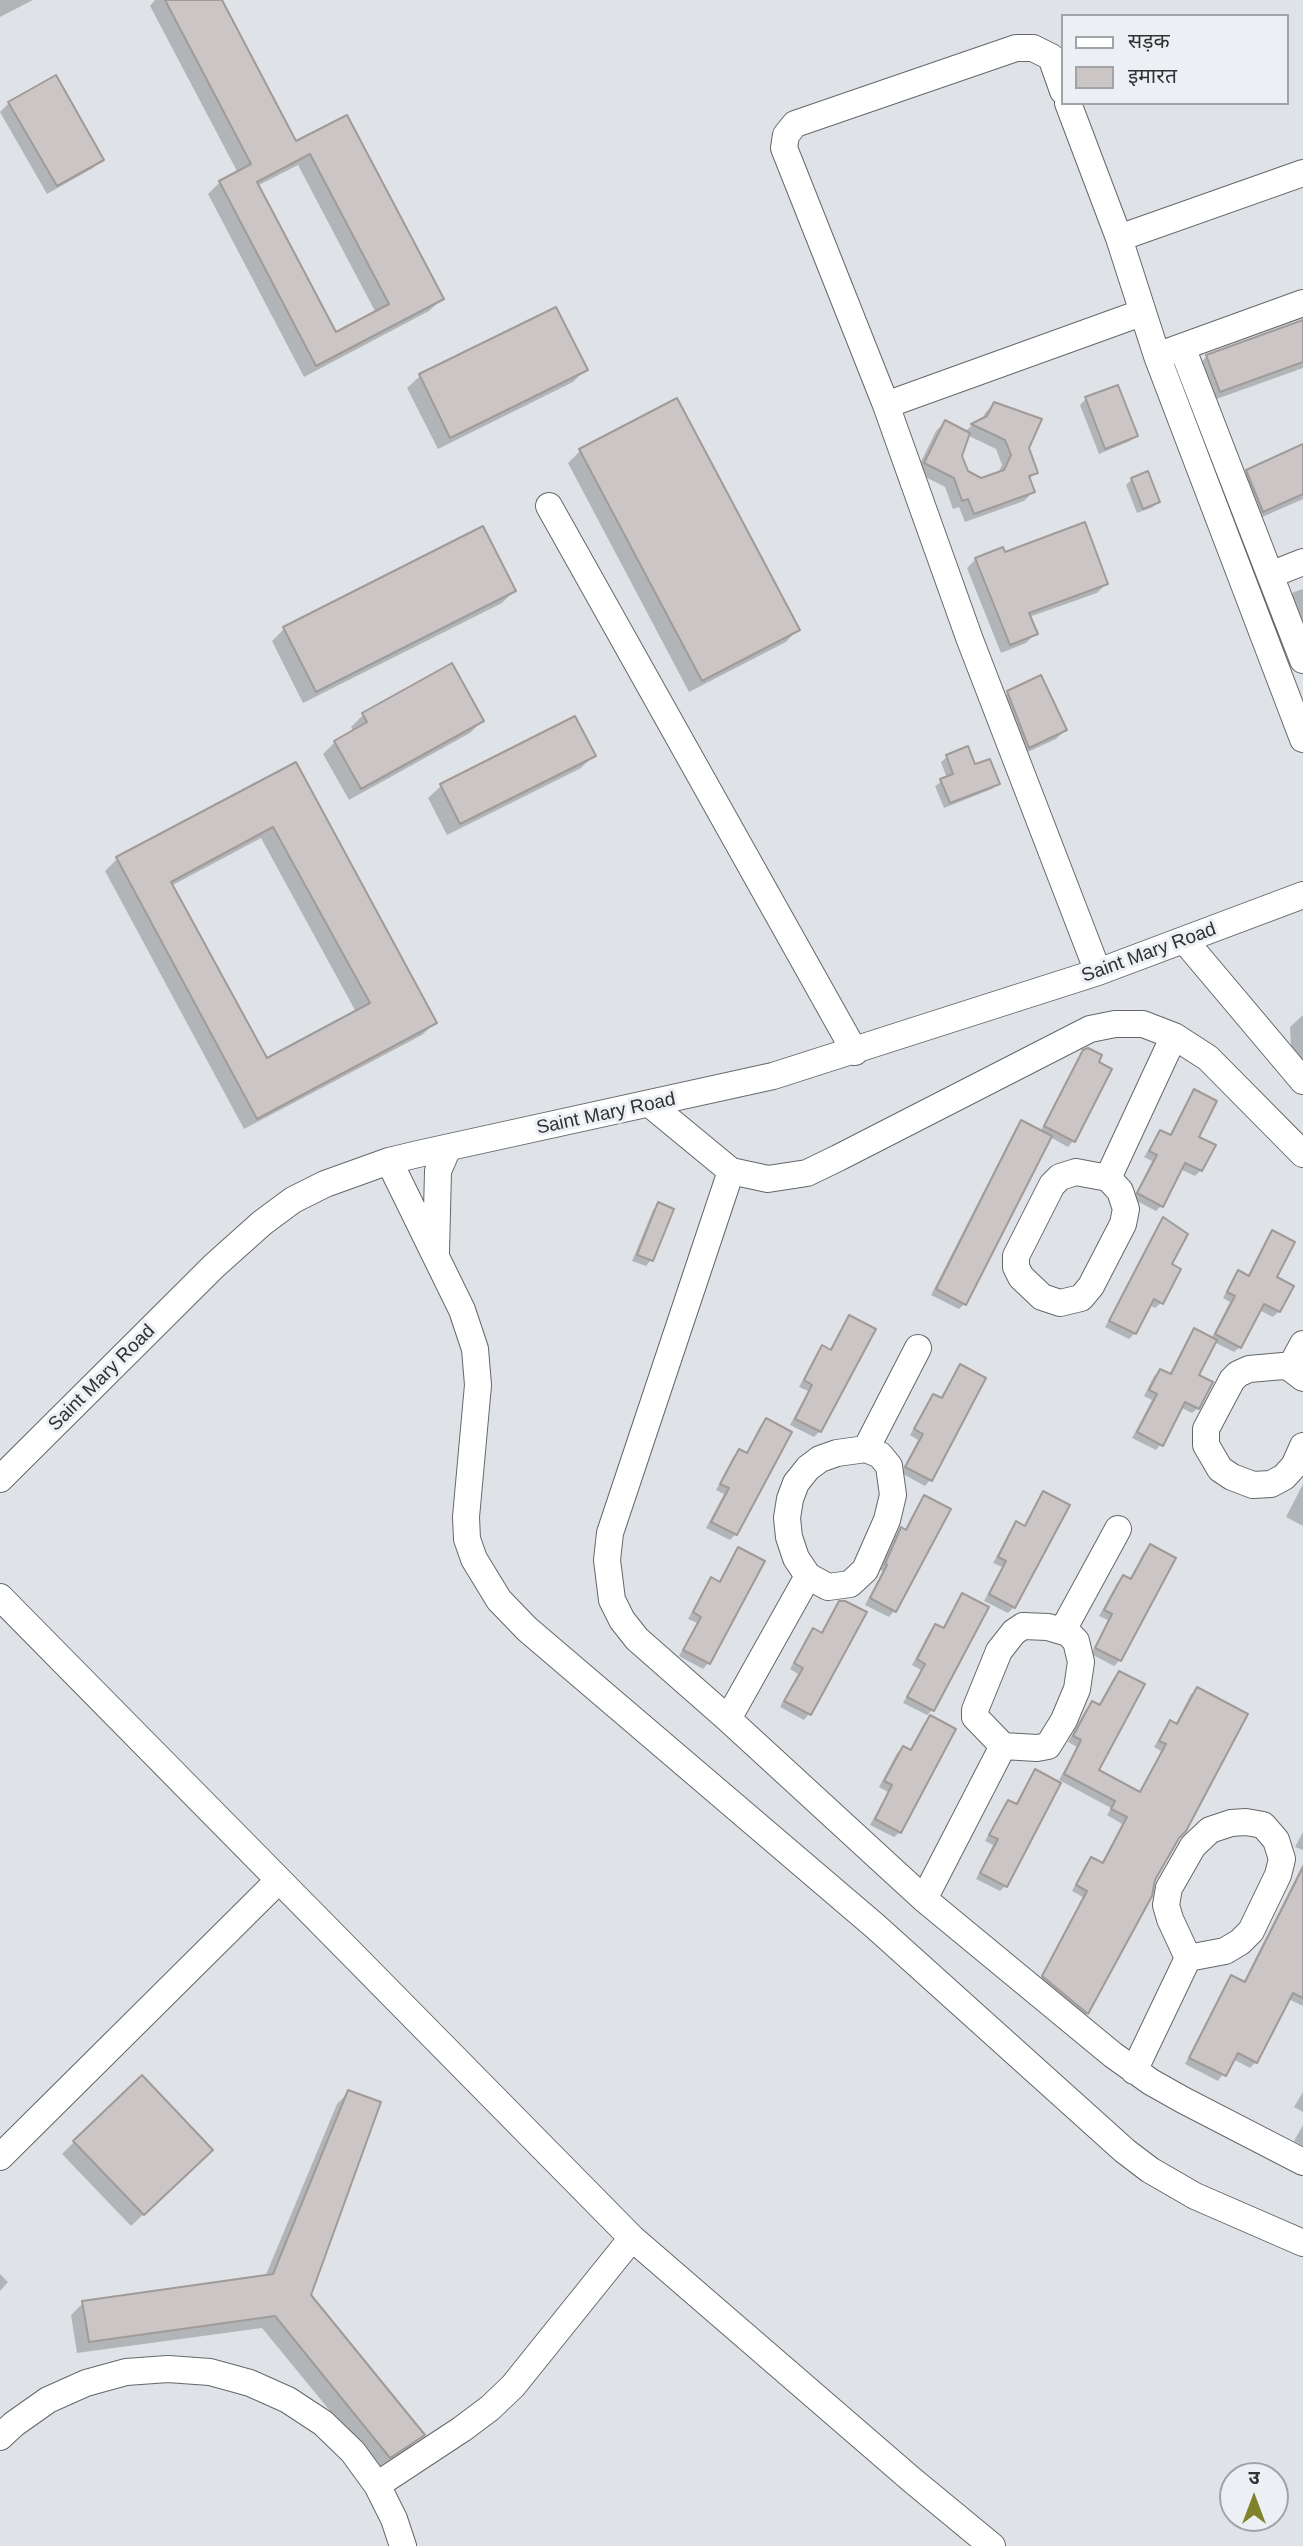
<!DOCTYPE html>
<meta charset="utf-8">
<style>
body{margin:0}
#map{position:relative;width:1303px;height:2546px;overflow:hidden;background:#dfe3e7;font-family:Arial,"Noto Sans Devanagari",sans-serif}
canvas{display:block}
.legend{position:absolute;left:1061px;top:14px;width:228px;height:91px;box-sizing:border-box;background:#ecf0f4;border:2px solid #a1a4a7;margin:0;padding:9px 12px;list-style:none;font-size:21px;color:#303133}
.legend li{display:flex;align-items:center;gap:14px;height:35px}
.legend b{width:35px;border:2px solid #a1a4a7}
.north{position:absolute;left:1219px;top:2462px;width:70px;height:70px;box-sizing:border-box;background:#ecf0f4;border:2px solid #a1a4a7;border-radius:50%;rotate:0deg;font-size:19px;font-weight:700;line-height:28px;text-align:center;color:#303133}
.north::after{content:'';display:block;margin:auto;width:24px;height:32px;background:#80822c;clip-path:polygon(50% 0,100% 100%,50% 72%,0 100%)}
</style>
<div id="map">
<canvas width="1303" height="2546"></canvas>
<ul class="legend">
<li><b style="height:9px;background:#fff"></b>सड़क</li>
<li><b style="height:19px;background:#ccc5c5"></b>इमारत</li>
</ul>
<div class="north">उ</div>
</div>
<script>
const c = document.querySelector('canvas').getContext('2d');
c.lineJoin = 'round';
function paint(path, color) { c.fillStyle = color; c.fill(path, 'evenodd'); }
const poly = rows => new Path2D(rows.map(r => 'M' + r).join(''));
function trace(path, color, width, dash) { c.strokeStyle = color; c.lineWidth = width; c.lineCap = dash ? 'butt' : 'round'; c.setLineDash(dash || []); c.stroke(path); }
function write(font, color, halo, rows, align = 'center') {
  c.font = font + ' Arial,sans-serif'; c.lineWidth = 6; c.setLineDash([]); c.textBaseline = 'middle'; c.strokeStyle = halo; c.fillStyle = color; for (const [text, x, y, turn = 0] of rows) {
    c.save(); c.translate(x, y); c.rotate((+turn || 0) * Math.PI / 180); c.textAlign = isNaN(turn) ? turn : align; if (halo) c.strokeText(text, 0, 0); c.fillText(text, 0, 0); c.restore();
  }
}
paint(poly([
 [0,0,33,0,0,17],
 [155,0,220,0,295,143,346,117,442,299,429,311,304,377,208,194,220,182,238,173,150,6],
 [298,165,376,313,335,334,257,186],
 [9,103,102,159,93,168,47,194,0,112],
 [555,309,585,370,573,382,438,449,407,388,420,376],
 [1303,322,1303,368,1208,402,1196,368,1207,356],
 [1086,399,1136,436,1130,441,1099,454,1080,405],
 [677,400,798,629,786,642,689,692,568,463,580,451],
 [994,404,1028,448,1036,472,1028,480,1033,492,1024,501,965,522,959,507,953,509,945,487,916,472,936,431,945,422,965,432,972,425,982,421,985,413],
 [967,435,996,449,1002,465,998,473,981,480,967,473,960,456],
 [1303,446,1303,499,1251,522,1236,482,1247,471],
 [1132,479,1158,502,1153,507,1137,513,1126,485],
 [482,528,514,591,502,603,303,703,272,641,284,629],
 [1004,554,1106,584,1097,593,1029,617,1035,634,1026,643,1001,653,967,568,976,559],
 [1303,589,1303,659,1282,604,1294,592],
 [1041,677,1065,730,1056,739,1019,756,999,702,1008,693],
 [363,715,482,721,470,733,349,800,323,754,335,742,354,732,351,727],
 [574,719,593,756,581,768,447,835,428,798,441,786],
 [947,757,974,766,998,783,992,789,944,808,935,786,947,778,941,762],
 [296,764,435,1023,422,1035,244,1129,105,871,117,859],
 [261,838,356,1012,267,1060,171,886],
 [1303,1015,1303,1068,1292,1063,1290,1027],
 [1084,1052,1073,1141,1068,1147,1050,1137,965,1303,959,1309,931,1295,1016,1128,1022,1122,1040,1132,1078,1058],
 [1194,1091,1201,1170,1195,1176,1180,1169,1161,1206,1156,1211,1133,1199,1152,1161,1144,1157,1160,1132,1169,1136,1189,1097],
 [658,1204,651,1260,646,1266,632,1261,653,1210],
 [1163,1219,1170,1265,1161,1303,1155,1308,1149,1305,1135,1333,1129,1339,1105,1327,1158,1225],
 [1273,1232,1279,1311,1273,1317,1259,1310,1240,1347,1234,1352,1214,1342,1197,1376,1198,1408,1192,1413,1180,1407,1161,1444,1156,1450,1132,1438,1152,1400,1144,1396,1154,1376,1160,1371,1169,1375,1189,1336,1194,1330,1211,1339,1230,1302,1223,1298,1233,1278,1239,1272,1247,1277,1267,1238],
 [850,1317,820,1431,814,1437,790,1425,808,1391,799,1387,817,1353,823,1347,829,1351,844,1323],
 [960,1366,930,1480,925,1486,901,1473,918,1440,910,1435,928,1402,933,1396,940,1399,955,1372],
 [766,1420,790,1433,736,1534,730,1540,706,1528,724,1494,716,1490,733,1457,739,1451,746,1454,760,1426],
 [1303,1484,1303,1526,1286,1517],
 [1044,1493,1014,1607,1008,1613,984,1601,1002,1567,993,1563,1011,1529,1017,1524,1023,1527,1038,1499],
 [925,1497,948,1510,894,1611,889,1617,865,1605,883,1571,880,1570,896,1535,901,1529,904,1531,919,1503],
 [1150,1546,1120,1660,1114,1666,1091,1654,1108,1620,1099,1616,1117,1583,1123,1577,1129,1580,1144,1552],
 [739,1549,762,1561,708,1663,703,1669,679,1656,697,1623,688,1619,706,1585,712,1579,718,1583,733,1555],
 [963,1596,932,1710,927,1715,903,1703,921,1670,912,1665,930,1631,936,1626,942,1629,957,1601],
 [840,1603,865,1613,809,1714,804,1720,780,1707,798,1674,790,1669,808,1636,814,1630,820,1634,834,1609],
 [1119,1673,1097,1771,1139,1793,1161,1751,1154,1747,1165,1728,1170,1722,1175,1725,1191,1694,1197,1689,1178,1837,1154,1880,1150,1895,1087,2013,1082,2019,1038,1983,1083,1897,1072,1891,1085,1865,1091,1859,1101,1864,1122,1824,1107,1815,1111,1808,1059,1780,1077,1747,1068,1742,1086,1709,1092,1703,1098,1706,1113,1679],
 [930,1717,900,1832,894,1837,870,1825,888,1792,879,1787,897,1753,903,1748,909,1751,924,1723],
 [1035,1771,1005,1886,1000,1891,976,1879,993,1845,985,1841,1003,1808,1008,1802,1015,1805,1030,1777],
 [1303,1832,1303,1850,1295,1847],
 [1303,1864,1303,2006,1288,1999,1256,2062,1250,2068,1233,2059,1218,2081,1185,2064,1226,1983,1232,1977,1243,1983],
 [349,2092,309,2296,422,2435,410,2447,377,2468,262,2328,77,2353,71,2315,83,2303,265,2277,337,2104],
 [1303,2092,1303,2112,1294,2107],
 [1303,2125,1303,2146,1294,2141],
 [74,2142,199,2162,131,2226,62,2154],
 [0,2274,8,2282,0,2291]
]), '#0003');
const building = poly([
 [165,0,222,0,296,141,347,115,444,299,316,366,219,181,251,164,165,0],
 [310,154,389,304,336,332,257,182,310,154],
 [56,75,104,160,57,186,8,102,56,75],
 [556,307,588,370,450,438,419,374,556,307],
 [1303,320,1303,362,1220,392,1206,355,1303,320],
 [1118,385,1138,436,1105,449,1085,397,1118,385],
 [677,398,800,630,702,681,579,449,677,398],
 [994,402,1042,419,1029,448,1038,473,1029,476,1035,492,974,514,968,499,962,501,954,478,924,463,945,420,970,433,962,456,968,471,981,478,1004,470,1011,455,1005,440,971,424,987,416,994,402],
 [1303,444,1303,494,1263,512,1246,470,1303,444],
 [1148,471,1160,502,1143,509,1131,478,1148,471],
 [1085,522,1108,584,1029,613,1038,634,1010,645,975,558,1003,547,1005,552,1085,522],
 [483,526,516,591,316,692,283,627,483,526],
 [452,663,484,721,361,789,334,741,367,722,362,713,452,663],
 [1041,675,1067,730,1029,748,1007,691,1041,675],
 [575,716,596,756,460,824,440,784,575,716],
 [968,746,975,764,990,759,1000,784,950,803,940,779,953,774,946,755,968,746],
 [296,762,437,1023,257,1119,116,857,296,762],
 [273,827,370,1003,267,1058,171,882,273,827],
 [1088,1048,1102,1055,1099,1062,1112,1069,1075,1142,1044,1126,1083,1050,1088,1048],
 [1194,1089,1217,1101,1199,1137,1216,1145,1202,1171,1185,1163,1163,1207,1137,1193,1157,1155,1149,1151,1160,1130,1171,1135,1194,1089],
 [1021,1120,1052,1136,966,1305,936,1289,1021,1120],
 [658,1202,674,1209,653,1261,637,1255,658,1202],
 [1163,1217,1188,1234,1172,1264,1181,1269,1163,1304,1154,1299,1136,1334,1109,1321,1163,1217],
 [1272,1230,1295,1242,1277,1277,1294,1286,1280,1312,1264,1304,1241,1348,1215,1334,1235,1296,1227,1292,1238,1270,1249,1276,1272,1230],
 [849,1315,876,1329,821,1432,795,1419,812,1385,804,1380,822,1345,831,1350,849,1315],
 [1194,1328,1217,1340,1199,1375,1213,1382,1199,1409,1185,1402,1163,1446,1137,1432,1157,1394,1149,1390,1160,1369,1171,1374,1194,1328],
 [960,1364,986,1378,932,1481,905,1467,923,1434,914,1429,933,1394,942,1398,960,1364],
 [766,1418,792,1432,737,1535,711,1522,729,1488,720,1484,739,1449,747,1453,766,1418],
 [1043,1491,1070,1505,1015,1608,989,1594,1006,1561,998,1557,1016,1521,1025,1526,1043,1491],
 [924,1495,951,1509,896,1612,870,1598,887,1565,885,1564,901,1527,906,1530,924,1495],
 [1150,1544,1176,1558,1121,1661,1095,1648,1112,1614,1104,1610,1123,1575,1131,1579,1150,1544],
 [738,1547,765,1561,710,1664,683,1650,701,1617,693,1612,711,1577,720,1582,738,1547],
 [962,1593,989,1607,934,1711,907,1697,925,1664,917,1659,935,1624,944,1628,962,1593],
 [839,1601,845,1601,867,1612,811,1715,784,1701,803,1668,794,1663,813,1628,822,1633,839,1601],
 [1119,1671,1145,1684,1099,1770,1140,1792,1166,1744,1159,1741,1170,1720,1177,1724,1197,1687,1248,1714,1186,1831,1179,1838,1155,1880,1152,1896,1088,2014,1042,1976,1087,1891,1076,1885,1091,1857,1103,1863,1127,1817,1111,1809,1115,1801,1064,1774,1081,1740,1073,1736,1092,1701,1100,1705,1119,1671],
 [930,1715,956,1729,901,1833,875,1819,892,1785,884,1781,903,1746,911,1750,930,1715],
 [1035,1769,1061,1783,1007,1887,980,1873,998,1839,989,1835,1008,1800,1017,1804,1035,1769],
 [1303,1867,1303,1998,1293,1993,1257,2063,1238,2053,1226,2076,1189,2058,1231,1975,1245,1982,1303,1867],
 [142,2075,213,2150,144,2215,73,2141,142,2075],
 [348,2090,381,2102,311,2295,425,2435,390,2458,275,2316,89,2342,82,2301,273,2274,348,2090]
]);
paint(building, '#ccc5c5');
trace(building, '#a09a99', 2);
const minor = poly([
 [1063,91,1051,57,1033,48,1016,48,795,124,786,135,784,148,886,405,970,640,1098,972],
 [1068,103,1119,238],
 [1303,173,1119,238,1157,356,1303,739],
 [1182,347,1303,660],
 [1165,353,1303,303],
 [886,405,1141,313],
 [549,506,855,1052],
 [1270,575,1303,562],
 [1185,941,1303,1081],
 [651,1105,731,1171,768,1179,807,1173,838,1158,1090,1029,1115,1024,1143,1024,1174,1036,1208,1058,1303,1154],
 [389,1161,462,1310,475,1349,478,1385,466,1517,467,1539,474,1559,499,1600,527,1629,875,1926,1125,2151,1150,2170,1195,2196,1303,2243],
 [731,1171,610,1533,607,1560,612,1600,622,1620,637,1639,728,1719,924,1899,1113,2055,1151,2082,1183,2100,1303,2162],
 [1076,1172,1108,1178,1120,1191,1126,1209,1123,1224,1091,1286,1081,1298,1060,1303,1042,1297,1021,1277,1016,1267,1016,1256,1052,1185,1060,1177,1076,1172],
 [1108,1178,1174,1036],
 [436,1252,438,1171,448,1148],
 [1290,1368,1303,1344],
 [1303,1378,1290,1368,1283,1366,1249,1369,1238,1374,1232,1380,1206,1429,1206,1445,1220,1469,1232,1477,1253,1485,1271,1484,1284,1477,1294,1466,1303,1446],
 [866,1449,880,1455,889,1466,893,1495,887,1520,865,1570,850,1584,828,1587,808,1576,796,1558,789,1537,787,1518,790,1499,796,1483,808,1468,820,1459,837,1453,866,1449],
 [866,1449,918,1348],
 [0,1479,214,1266,262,1223,293,1200,325,1184,389,1161,418,1154,773,1076,1098,972,1303,895],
 [0,1597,632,2238,912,2480,992,2546],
 [1023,1626,1048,1627,1068,1633,1076,1641,1081,1662,1077,1689,1064,1720,1048,1746,1037,1748,1003,1746,975,1717,975,1710,999,1651,1014,1632,1023,1626],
 [1063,1630,1118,1529],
 [728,1719,808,1576],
 [1246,1822,1263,1825,1276,1840,1282,1859,1278,1875,1251,1931,1240,1942,1225,1951,1188,1958,1170,1919,1166,1905,1169,1888,1193,1846,1210,1830,1231,1823,1246,1822],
 [924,1899,1003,1746],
 [1134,2071,1188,1958],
 [0,2157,279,1880],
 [0,2437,14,2424,48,2400,86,2383,126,2372,168,2369,210,2372,250,2383,288,2400,323,2423,353,2452,377,2485,394,2519,403,2546],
 [377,2485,462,2429,490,2408,513,2386,632,2238]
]);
trace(minor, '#64686b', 28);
trace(minor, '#fff', 26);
write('19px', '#303133', '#ecf0f4', [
 ["Saint Mary Road",1149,953,-20],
 ["Saint Mary Road",606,1114,-12],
 ["Saint Mary Road",102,1378,-45]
]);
</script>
